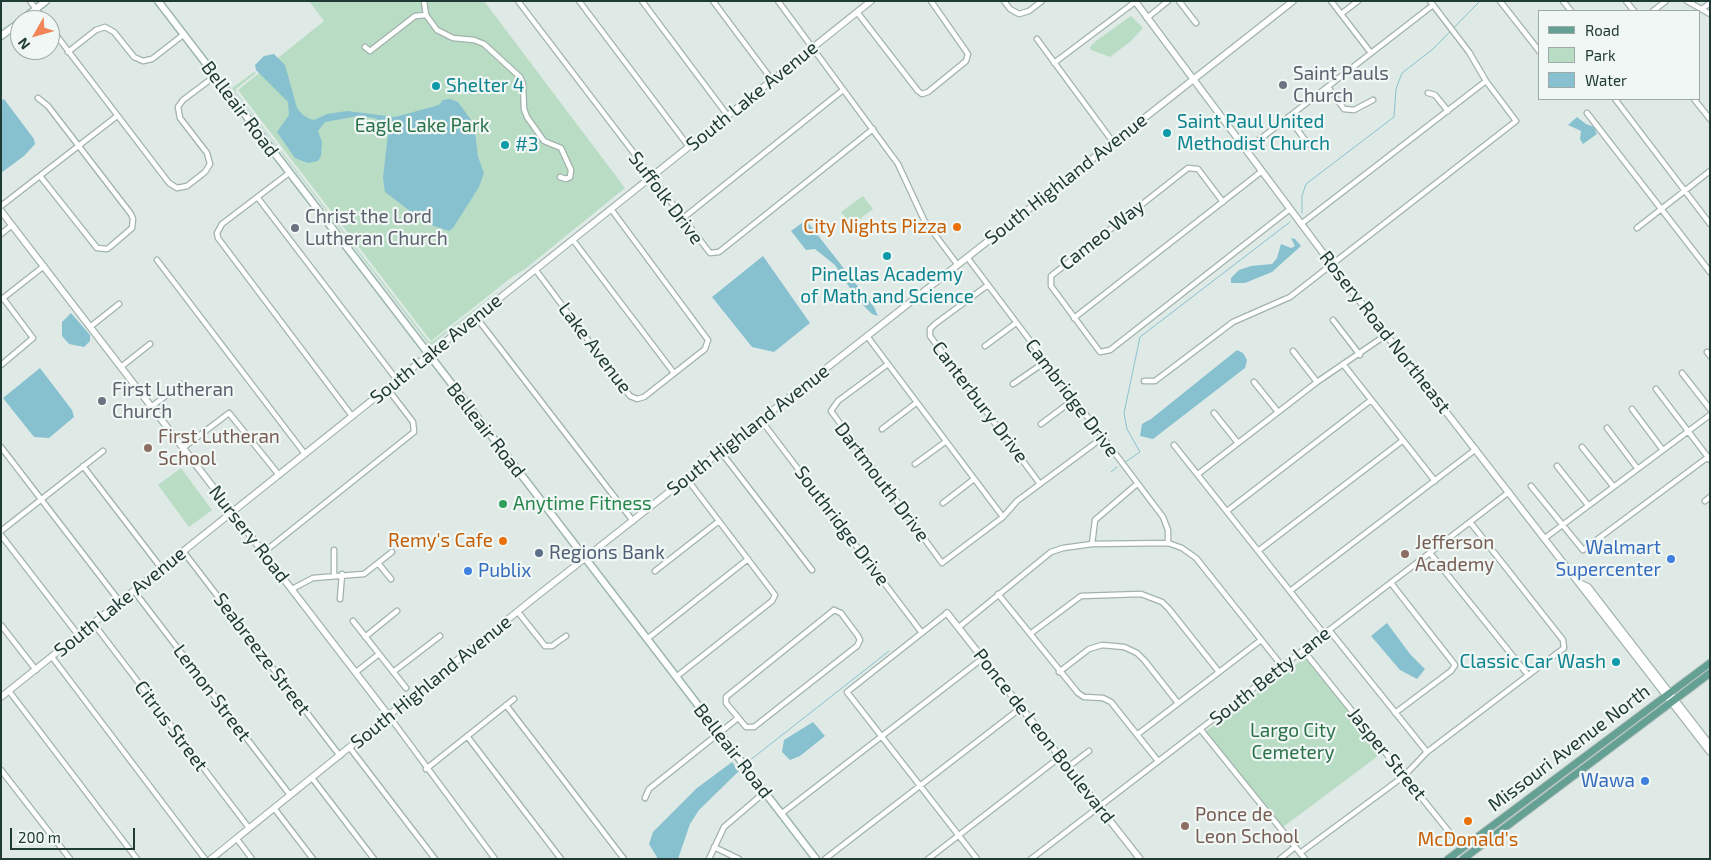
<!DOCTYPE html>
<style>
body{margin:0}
#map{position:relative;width:1711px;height:860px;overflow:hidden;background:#dfeae6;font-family:"Exo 2",sans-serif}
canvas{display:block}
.frame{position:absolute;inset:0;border:2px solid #203a35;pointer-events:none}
.legend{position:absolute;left:1538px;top:10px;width:162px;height:90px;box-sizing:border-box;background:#f0f7f4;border:1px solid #9daba8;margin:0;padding:6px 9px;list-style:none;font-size:15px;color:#203a35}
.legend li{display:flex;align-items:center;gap:10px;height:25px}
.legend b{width:25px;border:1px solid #9daba8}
.north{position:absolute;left:10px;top:10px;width:50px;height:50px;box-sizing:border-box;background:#f0f7f4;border:1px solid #9daba8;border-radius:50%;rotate:232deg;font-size:14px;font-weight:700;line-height:20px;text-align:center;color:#203a35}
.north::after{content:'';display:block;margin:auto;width:18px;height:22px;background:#f18557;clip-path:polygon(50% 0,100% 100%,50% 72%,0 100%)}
.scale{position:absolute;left:10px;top:828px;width:125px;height:22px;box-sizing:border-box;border:2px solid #203a35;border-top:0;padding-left:6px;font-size:15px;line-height:18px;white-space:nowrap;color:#203a35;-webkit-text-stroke:4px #f0f7f4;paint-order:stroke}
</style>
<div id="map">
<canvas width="1711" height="860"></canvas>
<div class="frame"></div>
<ul class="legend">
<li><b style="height:6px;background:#64a094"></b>Road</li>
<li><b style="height:14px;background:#b8dcc4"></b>Park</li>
<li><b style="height:14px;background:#87c1d0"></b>Water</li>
</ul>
<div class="north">N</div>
<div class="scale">200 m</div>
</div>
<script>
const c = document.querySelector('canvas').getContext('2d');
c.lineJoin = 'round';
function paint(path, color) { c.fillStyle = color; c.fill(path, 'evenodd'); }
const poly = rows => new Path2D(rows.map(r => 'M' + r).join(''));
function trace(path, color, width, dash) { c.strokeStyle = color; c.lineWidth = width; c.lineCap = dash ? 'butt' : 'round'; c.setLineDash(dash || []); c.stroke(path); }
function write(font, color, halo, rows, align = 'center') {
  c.font = font + ' "Exo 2",sans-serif'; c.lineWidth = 4.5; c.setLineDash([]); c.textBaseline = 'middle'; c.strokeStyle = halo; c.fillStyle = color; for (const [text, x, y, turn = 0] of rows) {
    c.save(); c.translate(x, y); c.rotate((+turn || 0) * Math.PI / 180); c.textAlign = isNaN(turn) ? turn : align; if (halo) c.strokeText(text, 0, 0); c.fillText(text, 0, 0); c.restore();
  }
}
paint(poly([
 [309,1,484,1,625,188,525,269,512,277,431,341,238,90,324,21],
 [1131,16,1143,28,1131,41,1110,57,1091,50,1090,47,1096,41],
 [254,72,256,73,236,89,236,92,429,342,432,342,516,278,430,346,232,88],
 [863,196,873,209,852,225,841,212],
 [181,468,212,510,189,527,158,485],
 [1305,658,1382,753,1283,827,1205,732]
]), '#b8dcc4');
paint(poly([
 [274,54,285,65,297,108,303,115,310,119,314,120,327,114,347,111,395,117,439,105,443,100,450,99,458,102,474,124,478,157,484,173,479,187,453,228,449,231,434,226,410,211,385,192,383,178,388,134,383,122,374,118,358,116,325,122,318,131,322,142,321,156,318,161,308,163,295,158,277,132,289,115,288,102,256,70,255,65,264,56],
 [4,99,34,139,35,144,24,156,1,173,1,101],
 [1577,117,1586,124,1594,127,1597,134,1583,144,1580,139,1581,131,1568,125],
 [806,220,874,307,878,316,872,314,857,299,835,265,815,249,806,250,791,231],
 [1291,238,1295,239,1301,246,1272,272,1245,283,1231,283,1231,278,1239,270,1251,266,1272,264,1277,258,1281,244,1291,248,1295,246],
 [763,256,810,323,774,352,752,347,712,297],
 [71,313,90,335,90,341,84,347,69,344,62,336,62,322],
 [1237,350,1243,353,1247,360,1245,368,1153,439,1140,436,1142,424,1151,419],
 [40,368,72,410,74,417,49,438,34,437,3,398],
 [1387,623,1410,654,1425,669,1417,679,1400,670,1371,636],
 [813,722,825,736,800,756,790,760,782,752,784,740],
 [732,762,739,771,699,810,690,824,678,859,658,859,649,844,653,832,697,788]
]), '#87c1d0');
trace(poly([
 [1302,213,1302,196,1306,184,1394,117,1396,89,1402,73,1433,49,1480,1],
 [1124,463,1140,452,1127,429,1124,413,1140,337,1290,222],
 [1111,472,1117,467],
 [749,761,889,651]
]), '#87c1d0', 1);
const minor = poly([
 [30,1,44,20],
 [424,1,426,15,437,30,453,38,474,40,484,44,520,77,523,84,524,109,527,117,544,141,561,148,571,170,570,177,566,179,560,177],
 [518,1,710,253,719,252,873,129],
 [579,1,689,147],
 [642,1,728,116],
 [713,1,772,80],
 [778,1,898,164,924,220,957,264],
 [1004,1,1010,9,1019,14,1029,11,1042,1],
 [1179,1,1196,23],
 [1331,1,1371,53],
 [1500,1,1540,52],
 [1563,1,1571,11],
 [1626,1,1634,11],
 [1687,1,1710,14],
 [1702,9,1710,3],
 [1653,11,1666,1],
 [857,12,918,91,922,94,928,92,966,61,968,54,931,1],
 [1341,14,1358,1],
 [1147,18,1168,1],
 [50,27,169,183,177,188,187,186,205,172,210,164,207,153,180,118,178,107,183,100,215,76],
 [1037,39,1113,142],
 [365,47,370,51,415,16,426,15],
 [68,52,96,30,105,27,114,32,134,57,143,61,152,59,183,35],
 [1054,63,1135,2],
 [1328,87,1344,109,1354,110,1373,100],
 [1428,93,1435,95,1448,111],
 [38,98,48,106,131,214,133,219,132,228,111,246,107,249,97,248,40,176],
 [1615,99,1710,224],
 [1694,99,1710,119],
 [1587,113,1710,272],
 [1288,117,1308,144],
 [1246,150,1433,5],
 [289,173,222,224,217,233,218,238,352,416],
 [258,198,397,380],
 [1223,202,1198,169,1188,168,1051,276,1051,286,1100,352,1110,350,1290,209],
 [1,206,117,116],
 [682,219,843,90],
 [1301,224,1486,81],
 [1637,228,1710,171],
 [1,234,12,225],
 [573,240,674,373],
 [967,257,1163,517,1168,530,1168,543],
 [157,260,305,454],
 [535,269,630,396,637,399,644,397,705,349,708,340,611,209],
 [988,285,935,324,930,329,930,336,1040,484],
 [2,299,44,266],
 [476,317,633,521],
 [1074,318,1262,171],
 [1333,320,1360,355],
 [90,327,119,304],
 [867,336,1003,517],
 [985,346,1016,323],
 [1293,351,1317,382],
 [1707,352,1710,356],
 [888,364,838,401,831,411,942,563,1003,517,1017,501,1102,438],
 [1343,364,1435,481],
 [1,365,33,338,3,298],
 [121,367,150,344],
 [1682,373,1710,409],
 [1144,381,1155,381,1233,322,1290,297,1516,121,1486,81,1469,52,1430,1],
 [1254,382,1278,412],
 [1013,384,1045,362],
 [1656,389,1710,460],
 [151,407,181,384],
 [1632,409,1662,449],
 [1214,413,1238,443],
 [761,420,922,633],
 [1041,424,1073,400],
 [1607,428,1637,468],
 [882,429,916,403],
 [1174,445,1324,634],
 [1,447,120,602],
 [1582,447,1613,486],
 [183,448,229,413,279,475],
 [721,452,812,570],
 [915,464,945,442],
 [83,466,162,569],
 [1557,466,1588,505],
 [1198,474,1317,382,1386,335],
 [1531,486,1583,550,1708,457],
 [1705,501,1710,497],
 [943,503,974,479],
 [1227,511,1371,400],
 [1,531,103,451],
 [1,535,79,636],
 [1545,538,1710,415],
 [1092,544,1095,520,1137,484],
 [183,551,340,756],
 [1258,551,1402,441],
 [264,552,414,432,413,422,387,388],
 [1430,553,1528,675],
 [378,563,391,579],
 [655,571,719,521],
 [334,575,334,550],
 [1391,583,1455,665,1451,671,1395,713],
 [292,589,313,578,364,574,392,552],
 [134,591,290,795],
 [1290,591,1476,449],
 [998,594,1078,693,1084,697,1103,698,1111,702,1158,761],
 [340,599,342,574],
 [834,610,841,613,858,636,860,640,857,646,754,727,746,727,726,703,726,697,834,610],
 [518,612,545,646,552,646,566,636],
 [947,613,847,692,977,859],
 [353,621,406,688],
 [94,624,249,828],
 [1,625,36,670],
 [959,627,1051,552,1063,548,1092,544,1168,543,1182,548,1196,558,1282,666],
 [1329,630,1427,752],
 [1030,634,1081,596,1141,594,1162,602,1169,609,1219,672],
 [365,637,397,611],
 [647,639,748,559],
 [1303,650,1462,848],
 [52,657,205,859],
 [356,672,379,654],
 [393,672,440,636],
 [1059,672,1089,649,1102,645,1124,647,1137,653,1145,661,1178,703],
 [676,677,772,601,775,595,687,479],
 [9,691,137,859],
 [506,705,624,859],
 [389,716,495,859],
 [1201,730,1305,859],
 [1138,734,1261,640],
 [467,736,561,859],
 [350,748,435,859],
 [1068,767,1089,751],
 [426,769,514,699],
 [1,770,70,859],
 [312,778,374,859],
 [645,798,649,789,738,718],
 [274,808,313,859],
 [781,814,983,658],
 [237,839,252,859],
 [714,847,739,859],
 [1300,853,1404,776,1427,752,1564,648,1563,640,1470,522],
 [709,859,724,827,765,792],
 [825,859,1022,707],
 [928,859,1060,757],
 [1031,859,1509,492],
 [1280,859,1295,847]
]);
const tertiary = poly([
 [1135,1,1332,265,1710,752],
 [1,211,389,716],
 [1582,584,1588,587,1710,745],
 [947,613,1140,859],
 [1,697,871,1],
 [211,859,533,599,1293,1]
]);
const secondary = poly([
 [158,1,816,859],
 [22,20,46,1],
 [1,36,20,22]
]);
const primary = poly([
 [1448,859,1710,663],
 [1463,859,1710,673]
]);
trace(minor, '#a2b2ad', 7);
trace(tertiary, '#a2b2ad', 8);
trace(secondary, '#9eb6af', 9);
trace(primary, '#bcc4c2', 9);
trace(minor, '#fff', 4.5);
trace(tertiary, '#fff', 5.5);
trace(secondary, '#fff', 6);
trace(primary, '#64a094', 7);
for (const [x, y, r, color] of [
 [1283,85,5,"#6b7280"],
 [436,86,5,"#0f9aa8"],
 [1167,133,5,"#0f9aa8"],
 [505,145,5,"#0f9aa8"],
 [957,227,5,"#e8710a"],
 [295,228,5,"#6b7280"],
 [887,256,5,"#0f9aa8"],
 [102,401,5,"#6b7280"],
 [148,448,5,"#8d6e63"],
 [503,504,5,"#2e9e5b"],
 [503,541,5,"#e8710a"],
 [539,553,5,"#5c6f8a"],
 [1405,554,5,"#8d6e63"],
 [1671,559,5,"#3f7fe0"],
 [468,571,5,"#3f7fe0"],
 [1616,662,5,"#0f9aa8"],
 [1645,781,5,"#3f7fe0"],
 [1468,821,5,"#e8710a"],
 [1185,826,5,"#8d6e63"]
]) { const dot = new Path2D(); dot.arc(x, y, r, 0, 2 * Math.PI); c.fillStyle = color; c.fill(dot); trace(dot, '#f0f7f4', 2); }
write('19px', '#5b616d', '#f0f7f4', [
 ["Saint Pauls",1293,74],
 ["Church",1293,96],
 ["Christ the Lord",305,217],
 ["Lutheran Church",305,239],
 ["First Lutheran",112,390],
 ["Church",112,412]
], 'left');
write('19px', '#0d838f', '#f0f7f4', [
 ["Shelter 4",446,86],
 ["Saint Paul United",1177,122],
 ["Methodist Church",1177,144],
 ["#3",515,145],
 ["Pinellas Academy",887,275,"center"],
 ["of Math and Science",887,297,"center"],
 ["Classic Car Wash",1606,662,"right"]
], 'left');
write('19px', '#203a35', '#f0f7f4', [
 ["South Lake Avenue",752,96,-39],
 ["Belleair Road",240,109,53],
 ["South Highland Avenue",1066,179,-38],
 ["Suffolk Drive",666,198,53],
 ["Cameo Way",1102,235,-38],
 ["Rosery Road Northeast",1385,332,52],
 ["Lake Avenue",595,348,53],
 ["South Lake Avenue",436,349,-39],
 ["Cambridge Drive",1072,398,53],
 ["Canterbury Drive",980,402,53],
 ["Belleair Road",486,430,52],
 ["South Highland Avenue",748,430,-38],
 ["Dartmouth Drive",882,482,53],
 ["Southridge Drive",842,526,53],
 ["Nursery Road",249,534,52],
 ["South Lake Avenue",120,602,-39],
 ["Seabreeze Street",262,654,53],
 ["South Betty Lane",1270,676,-38],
 ["South Highland Avenue",431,682,-39],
 ["Lemon Street",212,693,53],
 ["Citrus Street",171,726,53],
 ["Ponce de Leon Boulevard",1044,736,52],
 ["Missouri Avenue North",1569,748,-37],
 ["Belleair Road",733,751,52],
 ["Jasper Street",1387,754,51]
]);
write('19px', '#2b714a', '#f0f7f4', [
 ["Eagle Lake Park",422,126],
 ["Largo City",1293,731],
 ["Cemetery",1293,753]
]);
write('19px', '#c56008', '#f0f7f4', [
 ["City Nights Pizza",947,227],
 ["Remy's Cafe",493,541],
 ["McDonald's",1468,840,"center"]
], 'right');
write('19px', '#785e54', '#f0f7f4', [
 ["First Lutheran",158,437],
 ["School",158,459],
 ["Jefferson",1415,543],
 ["Academy",1415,565],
 ["Ponce de",1195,815],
 ["Leon School",1195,837]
], 'left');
write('19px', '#27864d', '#f0f7f4', [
 ["Anytime Fitness",513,504]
], 'left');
write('19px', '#366cbe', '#f0f7f4', [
 ["Walmart",1661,548],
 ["Supercenter",1661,570],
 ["Publix",478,571,"left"],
 ["Wawa",1635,781]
], 'right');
write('19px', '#4e5e75', '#f0f7f4', [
 ["Regions Bank",549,553]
], 'left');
</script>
